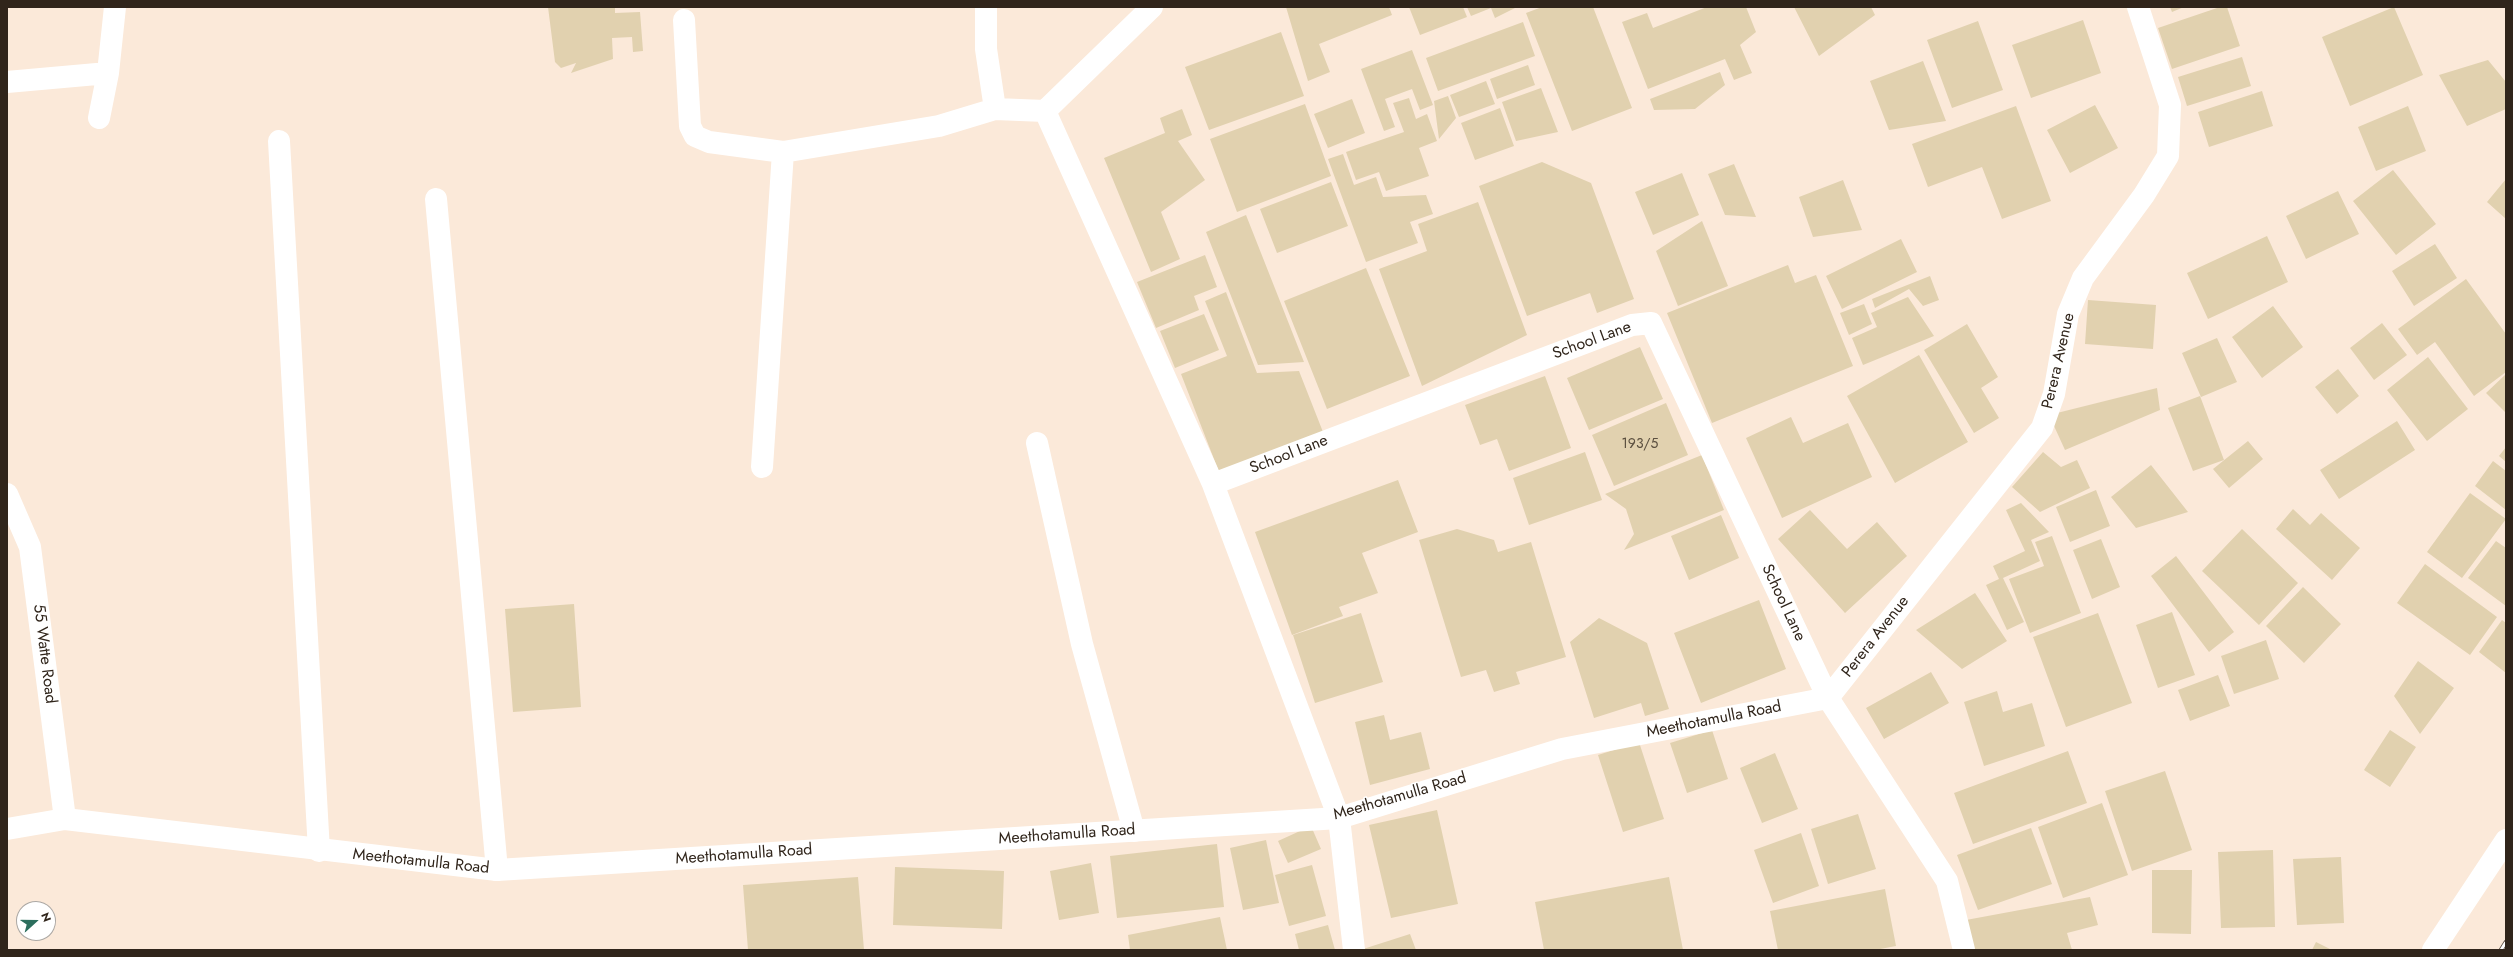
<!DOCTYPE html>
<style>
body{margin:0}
#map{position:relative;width:2513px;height:957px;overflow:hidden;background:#fbe9d9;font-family:Jost,sans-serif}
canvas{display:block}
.frame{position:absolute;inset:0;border:8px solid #30251b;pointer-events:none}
.north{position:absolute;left:16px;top:901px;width:40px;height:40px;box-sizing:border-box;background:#fff;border:1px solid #aca8a4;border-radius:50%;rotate:69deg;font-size:11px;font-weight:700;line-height:16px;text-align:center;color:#30251b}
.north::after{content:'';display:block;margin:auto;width:14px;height:18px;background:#2c6e5d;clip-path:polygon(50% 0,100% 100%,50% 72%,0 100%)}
</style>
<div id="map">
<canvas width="2513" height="957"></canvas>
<div class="frame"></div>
<div class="north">N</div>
</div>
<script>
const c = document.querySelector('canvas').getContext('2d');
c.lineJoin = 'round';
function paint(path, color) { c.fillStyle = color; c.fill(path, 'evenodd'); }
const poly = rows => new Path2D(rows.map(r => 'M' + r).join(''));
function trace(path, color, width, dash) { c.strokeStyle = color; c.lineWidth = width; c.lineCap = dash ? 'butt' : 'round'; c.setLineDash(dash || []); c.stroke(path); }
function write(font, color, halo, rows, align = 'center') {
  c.font = font + ' Jost,sans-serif'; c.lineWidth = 3; c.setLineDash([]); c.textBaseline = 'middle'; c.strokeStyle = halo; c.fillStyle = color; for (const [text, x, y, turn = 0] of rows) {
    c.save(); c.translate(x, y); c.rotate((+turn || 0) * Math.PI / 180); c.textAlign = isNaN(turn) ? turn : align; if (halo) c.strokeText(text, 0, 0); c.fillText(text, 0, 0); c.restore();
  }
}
paint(poly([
 [548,7,615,7,615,13,640,12,643,51,633,52,632,37,612,38,613,59,571,73,576,63,561,68,555,62],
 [1286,7,1389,7,1392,15,1319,44,1330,72,1308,81],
 [1409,7,1463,7,1467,17,1420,35],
 [1467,7,1517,7,1495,18,1491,8,1471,16],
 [1542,7,1593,7,1632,108,1572,131,1526,13],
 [1707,7,1746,7,1756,32,1740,45,1752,73,1734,80,1725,59,1648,89,1622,22,1647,13,1653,28],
 [1794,7,1871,7,1875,15,1819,56],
 [2170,7,2184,7,2172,12],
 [2220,7,2227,7,2240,46,2172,69,2158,28],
 [2394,7,2423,75,2350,106,2322,37],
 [2083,20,2101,73,2031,98,2012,45],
 [1978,21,2003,90,1952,108,1927,40],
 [1523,22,1535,56,1438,91,1426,58],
 [1281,32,1304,96,1209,130,1185,67],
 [1412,50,1433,105,1420,110,1412,89,1385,99,1395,127,1384,131,1361,69],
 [2242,57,2251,86,2187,106,2178,77],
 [2488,60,2506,82,2506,109,2467,126,2439,75],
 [1923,61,1946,121,1889,130,1870,81],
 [1528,65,1535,85,1497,99,1490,79],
 [1720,72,1725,85,1695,109,1654,110,1650,99],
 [1486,81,1495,104,1459,117,1450,95],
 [1541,88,1558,132,1516,141,1502,102],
 [2262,91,2273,126,2209,147,2198,112],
 [1448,96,1456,118,1439,139,1434,101],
 [1409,98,1416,119,1427,114,1437,141,1419,148,1429,176,1386,191,1379,172,1356,180,1346,152,1404,132,1393,103],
 [1352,99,1365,133,1328,148,1314,114],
 [1305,104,1331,176,1237,212,1210,139],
 [2095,105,2118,148,2070,173,2047,130],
 [2016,106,2051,201,2002,219,1982,167,1928,187,1912,144],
 [2408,106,2426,151,2376,171,2358,127],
 [1500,108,1514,146,1475,160,1461,123],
 [1182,109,1192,135,1178,141,1205,180,1161,212,1180,259,1151,272,1104,158,1165,133,1160,118],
 [1343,154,1354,185,1376,177,1383,197,1426,195,1433,214,1410,222,1418,243,1366,262,1328,159],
 [1542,162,1591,183,1634,299,1597,313,1590,293,1527,316,1479,186],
 [1734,164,1756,217,1725,215,1708,174],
 [2393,170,2436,224,2396,255,2353,201],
 [1682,173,1699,215,1653,235,1635,192],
 [2506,179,2506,219,2487,202],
 [1843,180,1862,230,1813,237,1799,197],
 [1331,182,1348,226,1277,253,1260,209],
 [2338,191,2359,234,2306,259,2286,216],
 [1478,202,1527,335,1422,386,1379,269,1427,251,1418,224],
 [1246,215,1304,362,1258,365,1206,232],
 [1702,221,1728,286,1678,306,1656,251],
 [2267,236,2288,282,2208,319,2187,273],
 [1901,239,1917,272,1842,309,1826,276],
 [2435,244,2457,278,2414,306,2392,271],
 [1205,255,1217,287,1194,296,1199,310,1156,328,1137,282],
 [1788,265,1795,283,1816,275,1853,366,1712,423,1667,313],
 [1366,268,1410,376,1327,409,1284,301],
 [1930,276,1939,300,1923,306,1909,289,1875,308,1872,299],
 [2466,279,2506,334,2506,372,2474,396,2435,342,2417,355,2398,329],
 [1226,292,1257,373,1299,371,1323,432,1219,472,1181,374,1227,356,1205,301],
 [1908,297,1934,336,1863,365,1852,338,1877,327,1871,313],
 [2088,300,2156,305,2153,349,2085,344],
 [1864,304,1872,324,1849,335,1840,313],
 [2273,306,2303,347,2262,378,2232,337],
 [1204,314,1219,350,1175,368,1160,331],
 [2382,323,2407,355,2374,380,2350,348],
 [1967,324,1998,377,1981,388,1999,418,1974,433,1924,350],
 [2217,338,2237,382,2201,397,2182,353],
 [1640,347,1663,399,1589,430,1567,378],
 [1919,355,1968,442,1895,483,1847,396],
 [2428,357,2468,409,2427,441,2387,390],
 [2338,369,2359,396,2337,414,2315,387],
 [2506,374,2506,411,2505,412,2486,393],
 [1545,376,1571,448,1509,471,1497,439,1480,445,1465,405],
 [2157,388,2160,410,2065,450,2049,415],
 [2200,396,2224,460,2193,471,2168,408],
 [1666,403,1688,455,1614,486,1592,435],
 [1791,417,1803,443,1848,423,1872,477,1782,518,1746,438],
 [2397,421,2415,450,2339,499,2320,470],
 [2248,441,2263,459,2229,488,2213,469],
 [2506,447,2506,462,2499,456],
 [1585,452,1602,500,1529,525,1513,478],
 [2043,452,2061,467,2077,460,2090,488,2040,512,2012,487],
 [1702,455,1724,510,1624,550,1634,534,1626,509,1605,494],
 [2493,461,2506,471,2506,510,2475,486],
 [2151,465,2188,512,2136,528,2111,497],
 [1398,480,1418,532,1362,553,1378,593,1339,607,1343,616,1292,635,1255,532],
 [2096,490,2110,526,2070,542,2056,507],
 [2470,493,2506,519,2462,578,2427,552],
 [2021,503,2049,532,2031,540,2040,561,2003,578,2024,622,2007,630,1986,585,1999,579,1993,566,2025,551,2006,510],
 [2293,509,2310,525,2321,513,2360,548,2332,580,2276,529],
 [1810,510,1847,549,1877,522,1907,556,1845,613,1778,539],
 [1721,515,1739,558,1689,580,1671,536],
 [1457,529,1494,540,1498,552,1531,542,1566,657,1516,672,1520,684,1494,692,1486,670,1461,677,1419,540],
 [2242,529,2298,583,2259,625,2202,571],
 [2052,536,2081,613,2030,633,2009,579,2044,566,2035,542],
 [2101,539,2120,587,2092,599,2073,550],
 [2496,541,2506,548,2506,606,2468,578],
 [2176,556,2234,632,2209,652,2151,576],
 [2425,564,2497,617,2470,655,2397,603],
 [2303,587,2341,624,2304,663,2266,626],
 [1975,593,2007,641,1962,669,1916,630],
 [1759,600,1786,669,1701,703,1674,633],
 [574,604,581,707,513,712,505,609],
 [2172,612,2195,675,2158,688,2136,625],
 [1361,613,1383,682,1315,703,1293,635],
 [2098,613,2132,703,2066,727,2033,637],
 [1599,618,1647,643,1669,709,1645,716,1641,703,1594,718,1570,642],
 [2502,620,2506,623,2506,673,2479,652],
 [2266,640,2279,679,2234,694,2221,656],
 [2418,661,2454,688,2420,734,2394,696],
 [1931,672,1949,703,1884,739,1866,708],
 [2218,675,2230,706,2190,721,2178,690],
 [1997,691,2003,712,2032,703,2045,746,1984,766,1964,702],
 [1384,715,1390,740,1421,732,1430,769,1370,785,1355,722],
 [1712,730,1728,779,1687,793,1670,743],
 [2390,730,2416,747,2390,787,2364,770],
 [1639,742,1664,819,1623,832,1598,755],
 [2068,751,2087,803,1973,844,1954,793],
 [1775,753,1798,809,1762,823,1740,768],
 [2165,771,2192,850,2132,871,2105,791],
 [2102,803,2128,875,2063,898,2038,827],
 [1437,810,1458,904,1391,918,1369,825],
 [1858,814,1876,869,1828,884,1811,829],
 [1311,826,1321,849,1288,863,1278,841],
 [2031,828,2052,884,1978,910,1957,855],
 [1801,833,1819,886,1773,903,1754,850],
 [1266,840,1279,903,1243,910,1230,848],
 [1217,844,1224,907,1117,918,1110,856],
 [2273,850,2275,927,2221,928,2218,852],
 [2341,857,2344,923,2297,925,2293,859],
 [1091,863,1099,913,1059,920,1050,871],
 [1312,865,1326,916,1289,926,1275,875],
 [895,867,1004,871,1002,929,893,925],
 [2152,870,2192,870,2191,934,2152,933],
 [858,877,864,950,748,950,743,885],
 [1669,877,1683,950,1544,950,1535,902],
 [1885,889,1896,946,1875,950,1778,950,1770,911],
 [2090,897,2098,925,2067,933,2072,950,1974,950,1966,920],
 [1220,917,1227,950,1130,950,1128,935],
 [1328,925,1335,950,1299,950,1295,934],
 [1410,934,1416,950,1360,950],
 [2316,942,2332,950,2312,950]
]), '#e1d1af');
trace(poly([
 [986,7,986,49,995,109,1045,111,1213,484,1339,818,1354,950],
 [684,20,690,126,695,136,709,142,783,152],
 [7,82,108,73],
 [1045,111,1152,7],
 [99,118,108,73,115,7],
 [279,141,319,851],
 [436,199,497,870],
 [1037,443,1082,644,1134,831],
 [762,467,783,152,939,126,995,109],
 [1213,484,1632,325,1651,323,1828,698,2042,428,2054,394,2068,314,2083,278,2144,195,2168,156,2170,105,2138,7],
 [7,494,30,547,65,819],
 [2433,950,2506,840]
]), '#fff', 22);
trace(poly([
 [7,829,65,819,497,870,1339,818,1562,749,1828,698,1947,881,1964,950]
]), '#fff', 22);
const rail = poly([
 [2501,950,2506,942]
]);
trace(rail, '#52463b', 4.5);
trace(rail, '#fff', 3, [9]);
write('14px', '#5c5040', null, [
 ["193/5",1640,445]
]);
write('16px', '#30251b', '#fff', [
 ["School Lane",1592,341,-20],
 ["Perera Avenue",2059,361,-77],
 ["School Lane",1289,455,-21],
 ["School Lane",1783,603,65],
 ["Perera Avenue",1876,637,-52],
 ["55 Watte Road",44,654,83],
 ["Meethotamulla Road",1714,720,-11],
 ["Meethotamulla Road",1400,797,-16],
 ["Meethotamulla Road",1067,835,-4],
 ["Meethotamulla Road",744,855,-4],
 ["Meethotamulla Road",421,862,6]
]);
</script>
